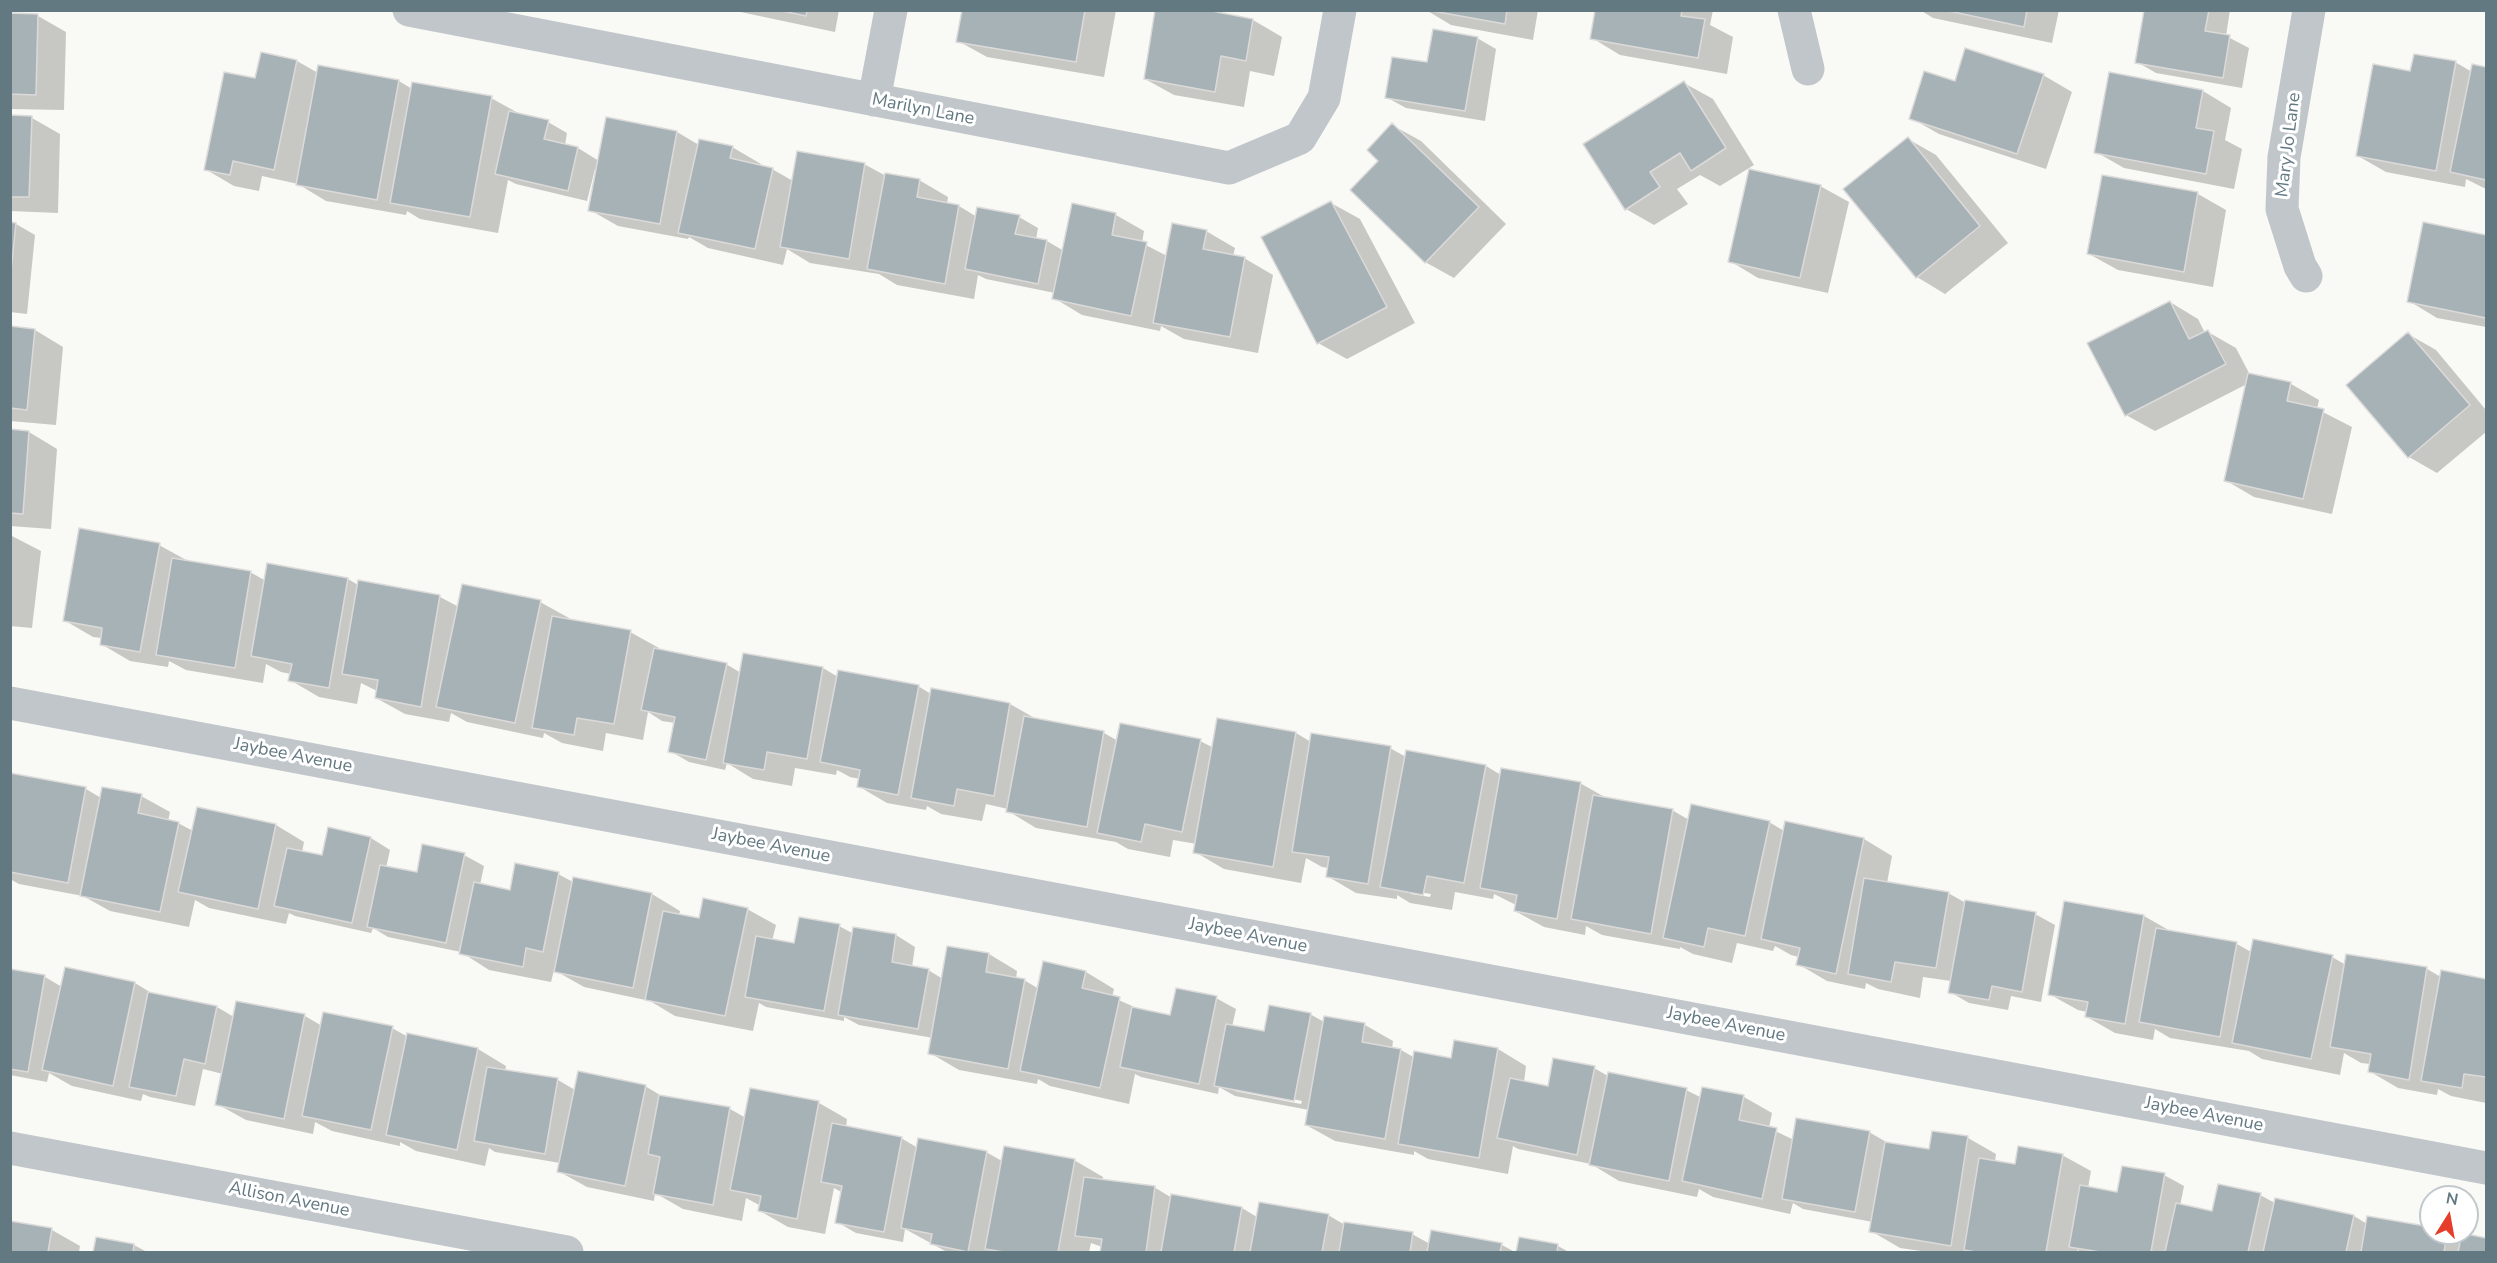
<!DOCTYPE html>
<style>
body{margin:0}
#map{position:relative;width:2497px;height:1263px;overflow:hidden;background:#f9f9f6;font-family:"Nunito Sans",sans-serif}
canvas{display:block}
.frame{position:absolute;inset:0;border:12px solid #637982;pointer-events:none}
.north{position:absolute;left:2419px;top:1185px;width:60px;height:60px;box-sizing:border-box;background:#fff;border:2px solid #c1c9cd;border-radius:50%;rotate:11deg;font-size:16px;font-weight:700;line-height:24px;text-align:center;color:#637982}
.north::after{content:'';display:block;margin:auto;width:21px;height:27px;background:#e63d2a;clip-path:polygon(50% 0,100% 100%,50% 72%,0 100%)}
</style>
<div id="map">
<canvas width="2497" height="1263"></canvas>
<div class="frame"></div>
<div class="north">N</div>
</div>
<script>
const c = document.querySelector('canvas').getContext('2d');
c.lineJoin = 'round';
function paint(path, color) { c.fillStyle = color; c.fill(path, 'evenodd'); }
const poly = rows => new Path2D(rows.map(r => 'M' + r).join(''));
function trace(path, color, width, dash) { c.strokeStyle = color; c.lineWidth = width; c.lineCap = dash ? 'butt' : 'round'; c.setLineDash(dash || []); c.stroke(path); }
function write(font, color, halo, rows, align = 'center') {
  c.font = font + ' "Nunito Sans",sans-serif'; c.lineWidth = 6; c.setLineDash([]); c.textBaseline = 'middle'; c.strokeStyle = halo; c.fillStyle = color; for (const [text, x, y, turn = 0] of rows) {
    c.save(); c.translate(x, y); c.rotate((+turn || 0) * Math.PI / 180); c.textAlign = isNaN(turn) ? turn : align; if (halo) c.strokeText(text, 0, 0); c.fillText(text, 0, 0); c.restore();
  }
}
paint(poly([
 [731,10,839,10,835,32],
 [963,10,1116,10,1104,77,987,57,958,41],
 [1199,10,1253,20,1282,37,1274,76,1250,71,1244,107,1174,95,1145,79],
 [1426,10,1538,10,1533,40,1451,25],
 [1597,10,1713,10,1710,25,1733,37,1727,74,1620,55,1592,38],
 [1920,10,2059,10,2052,43,1933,18],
 [2146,10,2230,10,2226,36,2249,48,2242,88,2156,73,2137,62],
 [10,15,38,16,66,32,64,110,10,109],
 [1477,38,1496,49,1485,121,1406,108,1386,97],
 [262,54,297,61,318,73,399,81,412,89,491,98,520,114,548,122,567,133,565,145,578,148,599,161,677,132,699,145,732,147,761,164,760,166,772,169,793,181,864,164,886,176,919,180,948,197,947,204,959,206,977,217,1019,217,1038,228,1036,239,1047,241,1064,251,1073,205,1116,215,1144,231,1142,243,1167,256,1206,231,1235,248,1233,256,1244,258,1273,275,1258,353,1184,339,1161,326,1160,331,1082,315,1054,298,1055,293,986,279,978,275,974,299,897,285,879,274,810,263,787,249,783,265,708,248,689,237,688,239,618,226,590,210,597,169,595,169,587,201,516,184,508,180,498,233,420,219,407,211,406,215,326,201,298,184,262,176,259,191,234,186,205,169,256,80],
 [2455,62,2472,72,2473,66,2486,69,2486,189,2466,179,2465,187,2386,172,2358,156,2412,73],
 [2043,75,2072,92,2046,169,1939,134,1911,118,1956,83],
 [1684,83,1713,99,1754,165,1720,186,1700,175,1677,189,1688,204,1654,225,1626,209],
 [2203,91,2231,108,2225,140,2242,149,2234,189,2124,168,2096,152],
 [10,117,32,118,60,134,58,213,10,211],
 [1392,125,1421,141,1506,224,1454,278,1425,262,1380,161],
 [1908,139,1936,155,2008,243,1945,294,1917,277],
 [1820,186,1849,202,1828,293,1758,278,1730,261],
 [2198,194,2226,210,2213,287,2118,270,2089,254],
 [1331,203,1360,219,1415,323,1347,359,1318,343],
 [10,223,16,224,35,235,27,314,10,312],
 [2424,224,2486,237,2486,327,2437,318,2409,301],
 [2170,302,2198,319,2205,333,2208,332,2236,348,2250,375,2291,384,2319,400,2317,409,2352,427,2332,514,2254,497,2225,480,2247,384,2155,431,2126,415],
 [10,328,35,330,63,347,56,425,10,421],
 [2408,334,2436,350,2486,410,2486,432,2437,473,2409,457],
 [10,431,29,432,57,449,51,529,10,526],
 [10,535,41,551,32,628,10,626],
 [159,545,188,561,250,572,266,581,269,565,348,579,358,585,359,581,440,597,459,607,540,602,569,618,568,621,630,632,659,648,659,650,726,664,741,673,744,654,823,668,838,677,918,686,931,694,932,690,1010,704,1038,720,1104,733,1118,741,1200,741,1214,748,1296,733,1311,742,1390,748,1406,757,1486,766,1501,775,1580,783,1608,799,1672,810,1689,820,1769,822,1784,831,1786,823,1864,839,1892,856,1887,883,1948,893,1966,903,2035,914,2055,925,2041,1002,2011,996,2008,1010,1969,1003,1950,992,1951,981,1923,977,1920,998,1878,989,1866,983,1865,989,1827,981,1798,964,1799,957,1791,955,1775,946,1773,951,1737,943,1732,963,1693,954,1680,947,1680,949,1602,935,1586,926,1585,935,1544,927,1515,911,1516,905,1494,894,1493,899,1455,892,1452,910,1410,903,1397,895,1397,899,1356,893,1327,876,1329,868,1322,867,1306,858,1301,883,1224,869,1195,852,1197,844,1173,840,1170,857,1128,849,1116,842,1036,828,1008,811,1008,809,986,804,982,821,941,814,927,806,926,810,887,803,858,786,860,779,850,777,837,770,836,775,795,768,792,786,753,779,727,763,725,770,689,762,670,751,675,723,662,721,648,712,643,740,606,733,603,751,562,743,544,733,543,738,467,722,451,713,449,722,405,714,376,698,377,691,361,683,357,704,319,697,290,680,291,674,281,672,266,664,263,683,186,670,169,661,168,667,130,661,101,644,102,638,93,637,64,620],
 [1411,891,1431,894,1430,897,1411,894],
 [10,775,86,789,101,798,141,796,170,812,168,821,178,823,193,831,276,825,304,842,302,852,324,857,371,838,390,850,386,868,418,874,464,855,484,866,480,885,511,892,558,874,573,882,574,879,652,894,680,911,679,915,700,920,747,909,776,925,772,941,796,945,839,926,854,934,855,929,896,935,915,947,912,967,928,970,943,979,989,954,1017,971,1016,979,1024,980,1039,989,1086,972,1114,989,1112,997,1141,1010,1171,1017,1216,998,1236,1009,1232,1027,1266,1033,1310,1014,1324,1022,1365,1025,1393,1041,1392,1049,1401,1050,1415,1058,1453,1060,1456,1042,1498,1049,1526,1066,1524,1082,1549,1088,1594,1068,1608,1076,1686,1090,1702,1098,1744,1097,1772,1113,1769,1128,1794,1140,1869,1132,1888,1143,1930,1151,1933,1132,1968,1138,1996,1154,1995,1162,2017,1166,2062,1155,2091,1171,2088,1188,2119,1194,2164,1175,2184,1186,2180,1206,2213,1213,2260,1195,2275,1203,2354,1216,2367,1224,2431,1229,2431,1233,2449,1233,2462,1241,2464,1235,2486,1240,2486,1252,2082,1252,2077,1250,2077,1252,1928,1252,1900,1248,1871,1231,1873,1222,1803,1209,1793,1203,1790,1214,1713,1197,1699,1189,1697,1197,1619,1181,1591,1164,1518,1149,1513,1146,1508,1174,1428,1159,1414,1151,1414,1155,1335,1141,1306,1125,1309,1110,1235,1096,1219,1087,1218,1094,1141,1077,1135,1074,1129,1104,1050,1086,1038,1079,1037,1084,959,1070,930,1053,933,1038,859,1025,844,1017,844,1021,766,1007,759,1003,753,1031,675,1016,650,1001,584,987,554,970,551,982,489,970,461,952,388,937,373,928,371,933,295,916,289,913,286,924,209,908,195,900,189,927,110,911,83,896,19,884,10,879],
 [1235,1088,1302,1101,1301,1104,1235,1091],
 [2066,902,2144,916,2172,932,2237,944,2251,952,2332,957,2346,965,2347,956,2427,969,2441,977,2442,972,2486,980,2486,1103,2451,1096,2438,1089,2437,1095,2398,1088,2369,1071,2370,1064,2361,1063,2344,1053,2340,1075,2262,1059,2249,1051,2170,1038,2155,1029,2153,1040,2115,1033,2087,1017,2087,1012,2078,1010,2049,994],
 [66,969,135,983,153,994,217,1007,234,1017,237,1003,305,1016,322,1026,392,1028,408,1037,408,1035,478,1049,506,1066,505,1071,558,1080,575,1090,645,1086,665,1098,730,1109,746,1118,751,1090,819,1103,847,1119,846,1127,901,1138,918,1148,986,1152,1002,1161,1074,1160,1103,1177,1102,1181,1154,1187,1172,1198,1242,1208,1257,1217,1328,1215,1345,1225,1412,1234,1430,1244,1502,1245,1515,1252,1101,1252,1102,1247,1091,1243,1089,1252,947,1252,905,1229,903,1242,856,1233,837,1222,843,1193,834,1188,825,1234,788,1227,760,1211,761,1206,746,1198,742,1221,683,1209,655,1193,654,1201,587,1187,558,1171,560,1163,495,1152,489,1148,485,1166,416,1151,400,1142,400,1146,332,1131,315,1122,313,1134,246,1120,217,1104,223,1074,203,1069,195,1106,150,1097,143,1094,141,1101,72,1086,49,1073,47,1082,10,1075,10,971,45,977,62,987],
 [10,1222,52,1230,80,1246,79,1252,10,1252],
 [97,1239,134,1245,147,1252,95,1252],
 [1520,1239,1558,1246,1569,1252,1517,1252]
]), '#0003');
const building = poly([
 [778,10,807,10,806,16,778,10],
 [962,10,1085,10,1076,62,956,42,962,10],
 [1155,10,1207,10,1253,19,1246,61,1221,56,1215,92,1144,79,1155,10],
 [1427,10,1507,10,1505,24,1427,10],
 [1595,10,1682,10,1681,16,1705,19,1698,58,1590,39,1595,10],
 [1944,10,2027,10,2024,27,1944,10],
 [2144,10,2209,10,2205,31,2230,35,2223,78,2135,63,2144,10],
 [10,13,38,14,36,95,10,94,10,13],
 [1433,29,1478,37,1465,111,1385,98,1392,57,1427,62,1433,29],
 [1965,48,2044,74,2017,154,1909,119,1924,71,1955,81,1965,48],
 [261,52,297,60,274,170,233,161,230,175,204,170,224,72,255,78,261,52],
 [2414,54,2456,61,2436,171,2356,156,2373,64,2410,71,2414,54],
 [2472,64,2486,67,2486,180,2450,172,2472,64],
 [318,65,399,80,377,200,296,185,318,65],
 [2109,72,2203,90,2196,128,2214,131,2206,174,2094,153,2109,72],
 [1684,81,1726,148,1691,171,1680,153,1650,172,1660,187,1625,210,1583,144,1684,81],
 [412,82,492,96,470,217,390,203,412,82],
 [509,111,549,120,544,139,578,147,568,191,495,174,509,111],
 [10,115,32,116,29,197,10,197,10,115],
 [606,117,677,131,660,224,588,211,606,117],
 [1392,123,1479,207,1425,263,1350,190,1378,161,1367,150,1392,123],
 [1908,137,1980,226,1916,278,1843,189,1908,137],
 [699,139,733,146,730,158,773,168,755,249,678,233,699,139],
 [797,151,865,163,849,259,780,247,797,151],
 [1749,169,1821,185,1800,278,1728,262,1749,169],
 [885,173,920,179,917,197,959,205,945,284,867,269,885,173],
 [2102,175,2198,192,2184,272,2087,254,2102,175],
 [1331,201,1387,307,1317,344,1261,237,1331,201],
 [1072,203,1116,213,1112,235,1147,242,1131,316,1052,299,1072,203],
 [977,207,1020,215,1015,234,1047,240,1038,284,965,269,977,207],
 [10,222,16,223,10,281,10,222],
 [2423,222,2486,235,2486,318,2407,302,2423,222],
 [1172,223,1207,230,1203,249,1245,257,1230,337,1153,323,1172,223],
 [2170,301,2189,339,2208,330,2226,364,2125,416,2087,343,2170,301],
 [10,326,35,329,27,410,10,408,10,326],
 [2408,332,2470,405,2408,458,2346,385,2408,332],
 [2248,373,2291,382,2287,401,2324,409,2303,499,2224,481,2248,373],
 [10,429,29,431,23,514,10,513,10,429],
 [79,528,160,543,140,652,100,645,102,628,63,621,79,528],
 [172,558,251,571,235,668,156,655,172,558],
 [267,563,348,578,329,688,288,681,292,664,251,656,267,563],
 [358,580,440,595,421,707,375,698,378,680,342,674,358,580],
 [462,584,541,600,515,723,436,707,462,584],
 [552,616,631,630,614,724,577,718,574,735,532,728,552,616],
 [654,648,727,663,706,760,668,752,675,717,641,710,654,648],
 [743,653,823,667,807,759,767,752,764,770,723,763,743,653],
 [838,670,919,685,898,795,857,787,860,770,820,762,838,670],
 [931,688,1010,703,994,796,957,789,954,806,911,798,931,688],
 [1024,716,1104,731,1087,827,1006,812,1024,716],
 [1217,718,1296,732,1273,867,1193,853,1217,718],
 [1120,723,1201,739,1182,832,1145,824,1141,842,1097,833,1120,723],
 [1311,733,1391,746,1368,884,1326,877,1329,857,1292,852,1311,733],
 [1406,750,1486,765,1464,883,1427,876,1423,895,1380,887,1406,750],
 [1501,768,1581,782,1557,919,1514,911,1517,895,1480,888,1501,768],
 [10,773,86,787,68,883,10,872,10,773],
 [102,787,142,794,138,813,179,822,160,912,80,896,102,787],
 [1593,795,1673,809,1651,934,1571,919,1593,795],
 [1691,804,1770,821,1745,936,1708,928,1704,947,1663,938,1691,804],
 [197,807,276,824,258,909,178,892,197,807],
 [1785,821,1864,838,1836,974,1796,965,1800,948,1761,939,1785,821],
 [328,827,371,837,352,923,274,906,287,848,322,855,328,827],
 [422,844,465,853,446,943,367,927,380,865,417,872,422,844],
 [515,863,559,872,543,952,526,948,523,967,459,954,474,882,510,890,515,863],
 [573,877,652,893,633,988,554,972,573,877],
 [1864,878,1949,892,1936,968,1895,962,1891,982,1848,974,1864,878],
 [703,898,748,908,725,1016,645,1000,663,911,699,918,703,898],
 [1965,900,2036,912,2022,992,1992,986,1989,1000,1948,993,1965,900],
 [2064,901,2144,915,2125,1024,2085,1017,2088,1002,2048,995,2064,901],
 [799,917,840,924,824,1011,745,997,756,936,794,943,799,917],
 [853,927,896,934,892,962,929,969,918,1029,838,1015,853,927],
 [2156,928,2237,942,2220,1037,2139,1022,2156,928],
 [2253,939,2333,955,2311,1059,2232,1043,2253,939],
 [947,946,989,953,986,972,1025,979,1008,1069,928,1054,947,946],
 [2346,954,2427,967,2409,1080,2368,1072,2371,1054,2330,1047,2346,954],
 [1043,961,1086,971,1082,988,1120,997,1100,1088,1020,1071,1043,961],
 [65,967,135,982,113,1086,42,1070,65,967],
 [10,969,45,975,28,1072,10,1069,10,969],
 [2441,970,2486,979,2486,1077,2464,1074,2462,1088,2421,1081,2441,970],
 [1176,988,1217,996,1199,1084,1120,1067,1132,1007,1170,1015,1176,988],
 [148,992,217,1006,205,1064,184,1059,176,1096,129,1087,148,992],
 [236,1001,305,1014,284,1119,215,1105,236,1001],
 [1269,1005,1311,1013,1294,1101,1214,1086,1226,1024,1264,1031,1269,1005],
 [323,1012,393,1026,371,1130,302,1116,323,1012],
 [1324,1016,1365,1023,1362,1042,1401,1049,1385,1139,1305,1125,1324,1016],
 [407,1033,478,1048,457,1150,386,1135,407,1033],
 [1454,1040,1498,1048,1479,1158,1398,1144,1414,1051,1451,1058,1454,1040],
 [1553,1058,1595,1066,1577,1155,1497,1138,1510,1078,1548,1086,1553,1058],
 [487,1067,558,1078,545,1154,474,1141,487,1067],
 [578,1071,646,1085,625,1186,557,1172,578,1071],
 [1608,1072,1687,1088,1669,1181,1589,1165,1608,1072],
 [1702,1087,1744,1095,1739,1120,1777,1128,1762,1199,1682,1181,1702,1087],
 [750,1088,819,1101,797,1219,758,1211,761,1196,730,1190,750,1088],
 [659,1095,730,1107,713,1205,653,1194,660,1157,648,1154,659,1095],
 [1796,1118,1870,1131,1855,1212,1782,1199,1796,1118],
 [832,1123,902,1137,884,1232,835,1223,842,1186,821,1182,832,1123],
 [1932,1131,1968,1136,1951,1246,1869,1232,1885,1142,1929,1149,1932,1131],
 [918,1138,987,1151,968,1252,930,1244,932,1234,901,1228,918,1138],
 [1004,1146,1075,1159,1058,1252,1004,1252,985,1249,1004,1146],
 [2018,1146,2063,1154,2046,1252,1976,1252,1964,1250,1979,1158,2015,1164,2018,1146],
 [2122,1166,2165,1173,2151,1252,2100,1252,2069,1247,2080,1185,2117,1192,2122,1166],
 [1084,1177,1155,1186,1146,1252,1100,1252,1102,1239,1075,1236,1084,1177],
 [2218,1184,2261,1193,2248,1252,2165,1252,2176,1203,2212,1211,2218,1184],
 [1171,1194,1242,1207,1234,1252,1161,1252,1171,1194],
 [2275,1198,2354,1215,2346,1252,2263,1252,2275,1198],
 [1259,1202,1329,1214,1322,1252,1250,1252,1259,1202],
 [2367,1216,2431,1227,2431,1233,2447,1233,2444,1252,2361,1252,2367,1216],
 [10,1221,52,1228,48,1252,10,1252,10,1221],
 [1344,1222,1413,1232,1410,1252,1339,1252,1344,1222],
 [1431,1230,1502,1243,1500,1252,1427,1252,1431,1230],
 [2462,1233,2486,1238,2486,1252,2458,1252,2462,1233],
 [96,1237,134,1244,133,1252,93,1252,96,1237],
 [1519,1237,1558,1244,1557,1252,1516,1252,1519,1237]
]);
paint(building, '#a6b2b6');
trace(building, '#dbdad9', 1.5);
trace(poly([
 [409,10,1229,168,1300,138,1324,98,1340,10],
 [1794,10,1808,69],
 [874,100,891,10],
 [2306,276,2300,266,2282,209,2284,157,2309,10],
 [10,703,2486,1168],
 [10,1148,567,1252]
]), '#c0c6c9', 33);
write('18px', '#637982', '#fff', [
 ["Marilyn Lane",923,110,11],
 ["Mary Jo Lane",2289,145,-83],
 ["Jaybee Avenue",293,756,11],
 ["Jaybee Avenue",771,846,11],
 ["Jaybee Avenue",1248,936,11],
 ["Jaybee Avenue",1726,1025,11],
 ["Jaybee Avenue",2204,1115,11],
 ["Allison Avenue",289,1200,11]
]);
</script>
